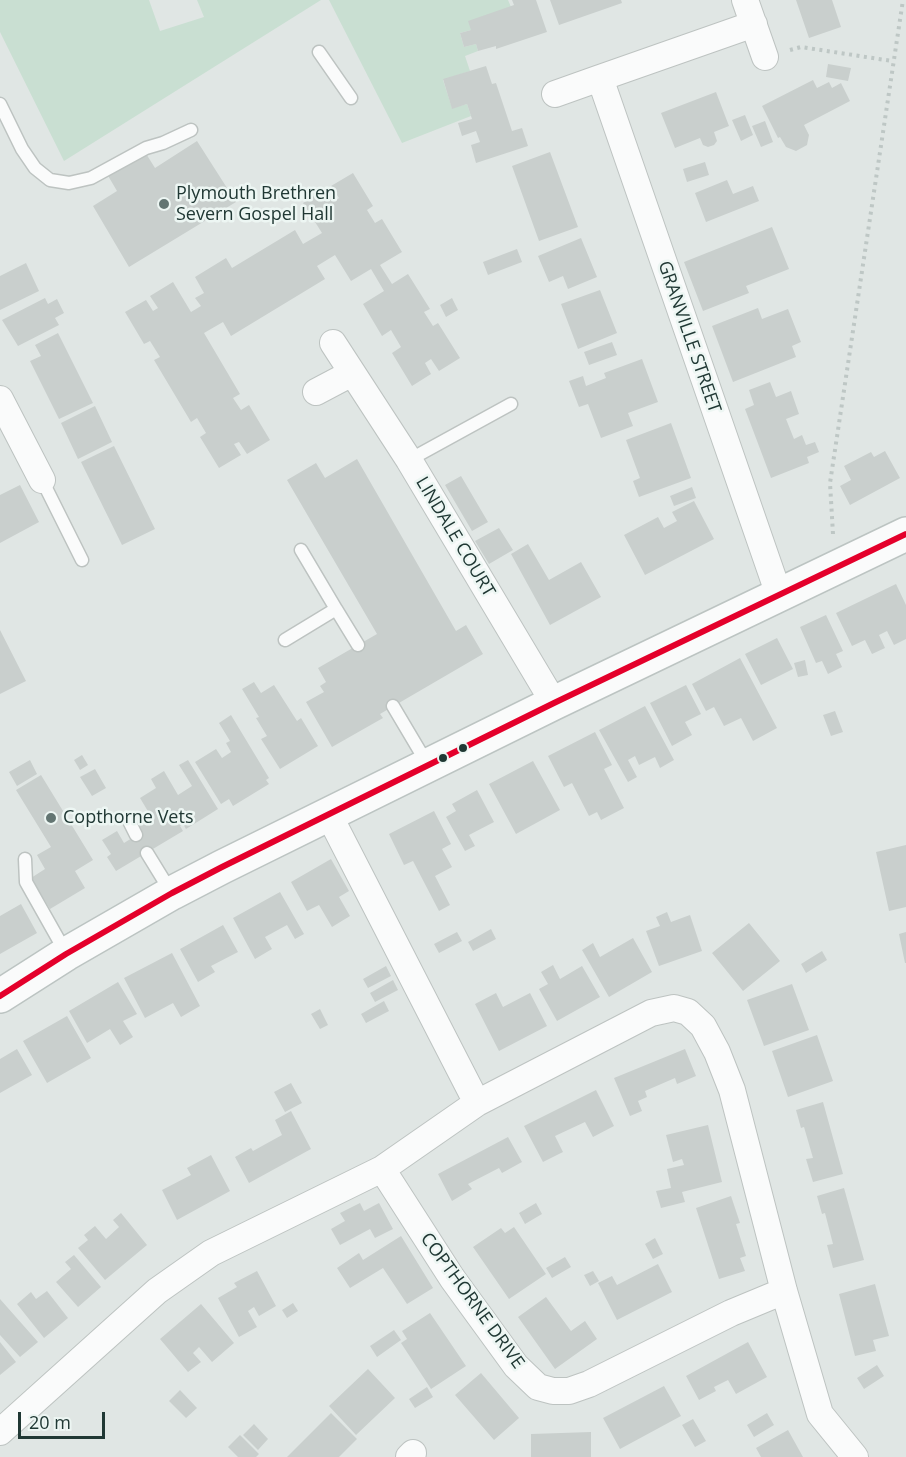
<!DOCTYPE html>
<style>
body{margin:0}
#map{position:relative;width:906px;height:1457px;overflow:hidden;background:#e0e6e4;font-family:"Open Sans",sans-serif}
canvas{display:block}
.scale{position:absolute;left:18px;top:1412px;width:87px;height:27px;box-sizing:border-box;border:3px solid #203834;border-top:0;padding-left:8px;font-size:18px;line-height:21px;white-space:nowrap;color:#203834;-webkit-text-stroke:4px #edf6f3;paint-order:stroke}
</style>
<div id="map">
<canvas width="906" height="1457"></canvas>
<div class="scale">20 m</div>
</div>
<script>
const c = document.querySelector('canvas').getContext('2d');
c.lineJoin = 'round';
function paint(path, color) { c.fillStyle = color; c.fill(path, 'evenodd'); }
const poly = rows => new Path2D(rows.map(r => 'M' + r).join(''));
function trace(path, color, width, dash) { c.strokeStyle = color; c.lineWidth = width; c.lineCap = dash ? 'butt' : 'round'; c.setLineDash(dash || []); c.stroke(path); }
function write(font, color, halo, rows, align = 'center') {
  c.font = font + ' "Open Sans",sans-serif'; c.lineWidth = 5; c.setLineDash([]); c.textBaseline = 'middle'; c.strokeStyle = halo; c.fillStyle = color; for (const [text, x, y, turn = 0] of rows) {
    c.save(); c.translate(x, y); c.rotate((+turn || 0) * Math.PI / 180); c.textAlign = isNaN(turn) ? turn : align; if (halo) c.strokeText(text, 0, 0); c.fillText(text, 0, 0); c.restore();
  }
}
paint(poly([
 [0,0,149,0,160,31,204,17,197,0,321,0,64,161,0,32],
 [329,0,508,0,511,7,471,30,460,33,464,47,476,44,478,51,465,56,470,71,443,80,452,108,467,104,471,116,402,143]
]), '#c9dfd2');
paint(poly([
 [512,0,536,0,547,32,496,49,496,46,478,51,476,44,464,47,460,33,471,30,468,21,514,5],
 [550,0,621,0,622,3,559,25],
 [796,0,832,0,841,27,809,38],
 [828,64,851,68,848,81,826,77],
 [486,66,492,84,496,83,512,131,522,128,528,146,476,163,471,145,480,142,476,131,462,136,458,123,472,119,467,104,452,109,443,79],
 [813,80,817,88,829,82,832,88,841,83,850,101,804,125,809,135,807,145,796,151,786,147,780,137,778,138,762,106],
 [716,92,729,126,714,132,717,141,714,145,708,147,703,145,700,138,675,148,661,113],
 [745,115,753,135,741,141,732,120],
 [765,121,773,142,761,147,752,126],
 [197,141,236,202,129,267,93,206,117,191,107,174,145,152,155,168],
 [550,152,578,227,539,241,512,166],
 [705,162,709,175,687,182,683,169],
 [353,173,373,206,367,210,375,223,382,219,402,252,380,265,392,284,408,274,430,309,424,312,433,326,438,323,460,358,439,371,431,359,425,363,431,374,412,386,392,353,401,347,391,330,382,336,363,304,384,291,371,269,351,281,335,255,317,266,325,279,231,336,223,322,204,333,240,394,233,398,241,410,249,405,270,440,247,454,239,442,234,444,241,455,219,468,200,437,206,433,197,418,191,422,154,360,160,357,150,341,144,344,125,312,146,300,153,311,158,308,150,296,173,282,191,312,201,306,195,298,204,293,195,277,226,258,232,268,295,230,303,244,322,233,303,203,327,188,335,201,339,198,331,186],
 [727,180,733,194,753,186,759,201,706,222,695,193],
 [772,227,789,269,746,286,749,293,703,311,684,262],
 [581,238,597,277,568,289,563,276,549,282,538,256],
 [517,249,522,262,488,275,483,262],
 [26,263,39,291,0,310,0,276],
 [600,290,617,333,578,349,561,304],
 [45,298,48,304,57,299,64,313,55,318,59,325,18,346,2,320],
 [452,298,458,310,446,317,440,305],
 [758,308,762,319,788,309,801,342,792,346,796,357,733,382,712,326],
 [58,333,93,403,59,419,30,361,41,356,35,345],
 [612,342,617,355,589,365,584,352],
 [642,359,658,402,628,413,633,426,601,438,588,404,579,407,569,381,583,376,586,386,606,378,604,373],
 [770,382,776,397,791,391,799,414,786,419,794,439,802,435,806,445,815,442,819,452,807,457,809,463,771,478,745,409,754,405,749,390],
 [95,406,112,442,78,459,61,423],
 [671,423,691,478,639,497,633,481,640,478,626,440],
 [114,446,155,529,122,545,81,462],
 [885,451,900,478,850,505,840,486,851,480,844,466,871,452,874,457],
 [357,459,456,631,466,625,483,654,380,714,383,718,332,747,306,702,324,692,320,686,326,682,318,668,377,634,287,480,316,463,325,478],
 [461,476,488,522,472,531,445,485],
 [20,485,39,522,0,543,0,495],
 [692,487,696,498,674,506,670,496],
 [694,501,714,539,645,575,624,535,658,517,664,528,677,521,672,512],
 [499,528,513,550,489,564,475,541],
 [528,544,549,580,581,562,601,597,550,625,511,554],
 [896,584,906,605,906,639,894,645,887,631,879,635,885,648,872,654,865,640,852,646,836,613],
 [826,615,843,651,836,654,842,667,828,674,822,661,816,663,800,627],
 [0,630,26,681,0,694],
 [777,638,793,669,761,685,745,654],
 [740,658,777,728,753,741,741,718,724,726,714,707,706,711,692,684],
 [805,660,808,675,798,677,794,663],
 [254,682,261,693,274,685,297,721,301,718,318,746,280,769,261,739,267,736,256,718,259,717,242,689],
 [686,685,701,714,685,722,692,735,672,746,650,703],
 [645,706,674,760,660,768,655,757,639,765,635,756,628,760,637,777,628,782,599,730],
 [835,711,843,732,831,736,823,715],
 [231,715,269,778,266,780,269,784,233,806,229,799,221,804,195,762,216,749,222,758,231,752,226,743,230,741,219,723],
 [595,732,612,765,604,769,624,808,601,820,597,812,589,816,572,783,564,787,548,756],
 [82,755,88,765,80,770,74,760],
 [30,760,37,774,17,786,9,772],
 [188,760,218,809,186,829,183,824,180,826,183,831,116,871,107,857,111,854,102,840,117,831,124,843,140,833,136,827,152,818,140,798,156,788,151,779,164,771,178,795,192,786,179,765],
 [533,761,560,810,516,834,489,784],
 [95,769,106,788,92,796,80,777],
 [41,775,93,860,75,871,85,888,50,909,31,878,45,869,37,855,51,847,16,790],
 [477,790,494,822,469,835,475,846,465,851,446,817,456,811,452,804],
 [434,811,451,844,442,849,452,867,435,876,450,905,439,911,413,861,404,865,389,834],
 [906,845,906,907,889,911,876,852],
 [331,859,349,891,339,897,350,916,332,927,319,905,307,911,291,882],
 [280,892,304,934,295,939,287,925,265,937,272,949,255,959,233,918],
 [21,904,37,933,0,954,0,916],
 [667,912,671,922,690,915,702,951,659,966,646,931,660,926,656,917],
 [749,923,780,961,743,991,712,953],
 [223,925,238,952,211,966,215,972,198,982,180,949],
 [491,929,496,939,473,951,468,942],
 [457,932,462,941,439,953,434,944],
 [906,932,906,963,905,963,899,934],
 [633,938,652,972,609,997,582,950,593,943,600,957],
 [822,951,827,960,806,973,801,964],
 [172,953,200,1006,181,1017,173,1003,145,1018,124,978],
 [553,965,560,979,582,966,600,997,557,1021,539,989,548,984,541,972],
 [386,966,391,976,368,988,363,979],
 [393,980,398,990,375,1002,370,993],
 [118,982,137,1014,123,1021,133,1037,120,1045,110,1029,87,1043,69,1011],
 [792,984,809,1030,764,1046,747,1000],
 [496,993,503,1007,530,993,547,1026,499,1051,475,1004],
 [384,1001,389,1011,366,1023,361,1014],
 [320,1009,328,1025,320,1029,311,1014],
 [67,1016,91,1058,47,1083,23,1041],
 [817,1035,833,1081,788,1097,772,1051],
 [17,1049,32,1075,0,1093,0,1059],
 [685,1049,696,1076,677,1084,675,1078,645,1091,647,1097,638,1101,642,1111,630,1116,614,1078],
 [291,1083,302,1103,285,1112,274,1092],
 [596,1090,614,1126,593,1137,585,1122,555,1136,563,1152,543,1162,524,1126],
 [823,1102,843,1174,813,1182,806,1159,813,1158,804,1127,801,1128,796,1110],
 [291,1111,311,1149,249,1183,235,1157,251,1148,253,1151,282,1135,275,1120],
 [708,1125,722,1182,682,1192,685,1202,661,1208,656,1191,671,1188,667,1169,684,1165,682,1159,673,1162,666,1135],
 [508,1137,522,1162,502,1173,499,1168,468,1184,472,1189,452,1201,438,1174],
 [211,1155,230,1191,177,1220,162,1190,191,1175,187,1168],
 [844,1188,864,1260,833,1268,827,1245,833,1244,825,1213,822,1214,817,1196],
 [731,1196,740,1223,736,1224,746,1256,740,1258,745,1271,719,1279,696,1208],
 [360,1203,364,1211,379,1203,393,1229,375,1238,370,1229,340,1245,331,1229,345,1221,340,1213],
 [536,1203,542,1214,525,1224,519,1213],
 [121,1213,147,1245,105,1280,78,1248,88,1240,84,1235,95,1226,106,1239,119,1227,113,1220],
 [514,1227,546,1274,509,1299,473,1247,501,1228,505,1233],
 [401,1236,433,1288,407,1304,383,1268,350,1288,337,1268,359,1253,363,1260],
 [655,1238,663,1254,653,1259,645,1244],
 [74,1255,101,1287,78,1307,56,1282,71,1269,65,1262],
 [565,1257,571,1267,552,1278,546,1268],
 [658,1264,672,1292,617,1320,598,1283,612,1276,617,1285],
 [257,1271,276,1306,259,1316,254,1307,248,1311,257,1327,239,1337,218,1298,237,1287,234,1283],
 [593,1271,599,1281,590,1286,584,1275],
 [875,1284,889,1336,873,1340,876,1351,855,1356,839,1294],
 [47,1291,68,1318,44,1338,17,1304,31,1292,36,1299],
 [546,1297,571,1331,585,1321,597,1339,555,1369,518,1317],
 [0,1299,38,1342,20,1357,0,1335],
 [293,1303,298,1311,287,1318,282,1310],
 [201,1304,234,1343,212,1362,199,1347,193,1353,201,1362,188,1372,160,1339],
 [430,1313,466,1366,431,1389,401,1343,407,1339,402,1331],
 [394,1330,401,1340,377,1357,370,1346],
 [0,1342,16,1362,0,1375],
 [748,1342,767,1377,736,1394,728,1380,714,1387,716,1391,699,1400,686,1376],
 [877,1365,884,1376,864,1389,857,1378],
 [368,1369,395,1398,356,1435,329,1406],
 [481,1373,519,1418,494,1440,455,1395],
 [664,1386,681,1416,620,1449,603,1418],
 [427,1387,433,1397,415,1408,409,1399],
 [180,1390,197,1408,186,1418,169,1401],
 [331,1413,357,1439,339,1457,287,1457],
 [767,1413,774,1425,754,1437,747,1425],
 [693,1419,706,1441,695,1447,682,1425],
 [254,1424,268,1439,258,1450,243,1435],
 [788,1430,803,1457,761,1457,756,1448],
 [591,1432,591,1457,531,1457,531,1434],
 [240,1435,259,1454,256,1457,238,1457,228,1447]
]), '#c9cfcd');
const service = poly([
 [319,52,351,98],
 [0,104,22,149,35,168,50,180,69,183,91,178,146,148,163,143,191,130],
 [409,460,511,404],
 [42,480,82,560],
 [301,550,336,609],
 [285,640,336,609,358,645],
 [393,706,428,765],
 [128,819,136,835],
 [147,853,171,892],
 [25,859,26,882,66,953]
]);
const minor = poly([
 [745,0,765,57],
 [754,24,600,78,779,595],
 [555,94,600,78],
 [333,343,409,460,554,703],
 [316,392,352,373],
 [0,399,42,480],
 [329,815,477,1103],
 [382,1169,452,1278,516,1366,538,1387,553,1391,569,1391,589,1384,731,1313,784,1291],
 [0,1432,157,1291,211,1253,382,1169,477,1103,651,1013,674,1008,688,1012,703,1026,717,1052,732,1090,784,1291,820,1414,855,1457],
 [409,1457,413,1453]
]);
const secondary = poly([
 [0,996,66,954,172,893,222,867,554,703,906,534]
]);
trace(service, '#bdc3c1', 15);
trace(minor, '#bdc3c1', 28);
trace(secondary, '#bcc4c2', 36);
trace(poly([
 [790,50,801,47,892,61],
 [833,534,830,483,903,0]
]), '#bec7c5', 4, [3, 4.5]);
trace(service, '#fafbfb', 12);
trace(minor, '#fafbfb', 26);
trace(secondary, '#fafbfb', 33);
trace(poly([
 [0,996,66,954,172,893,222,867,554,703,906,534]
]), '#e4002b', 6);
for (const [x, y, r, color] of [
 [164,204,6,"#637572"],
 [463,748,5,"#203834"],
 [443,758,5,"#203834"],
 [51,818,6,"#637572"]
]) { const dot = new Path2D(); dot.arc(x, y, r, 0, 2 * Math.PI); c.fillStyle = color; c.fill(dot); trace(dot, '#edf6f3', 2); }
write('18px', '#203834', '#edf6f3', [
 ["Plymouth Brethren",176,194],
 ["Severn Gospel Hall",176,215],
 ["Copthorne Vets",63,818]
], 'left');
write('18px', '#203834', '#edf6f3', [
 ["GRANVILLE STREET",689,337,71],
 ["LINDALE COURT",455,537,59],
 ["COPTHORNE DRIVE",472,1301,54]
]);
</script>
